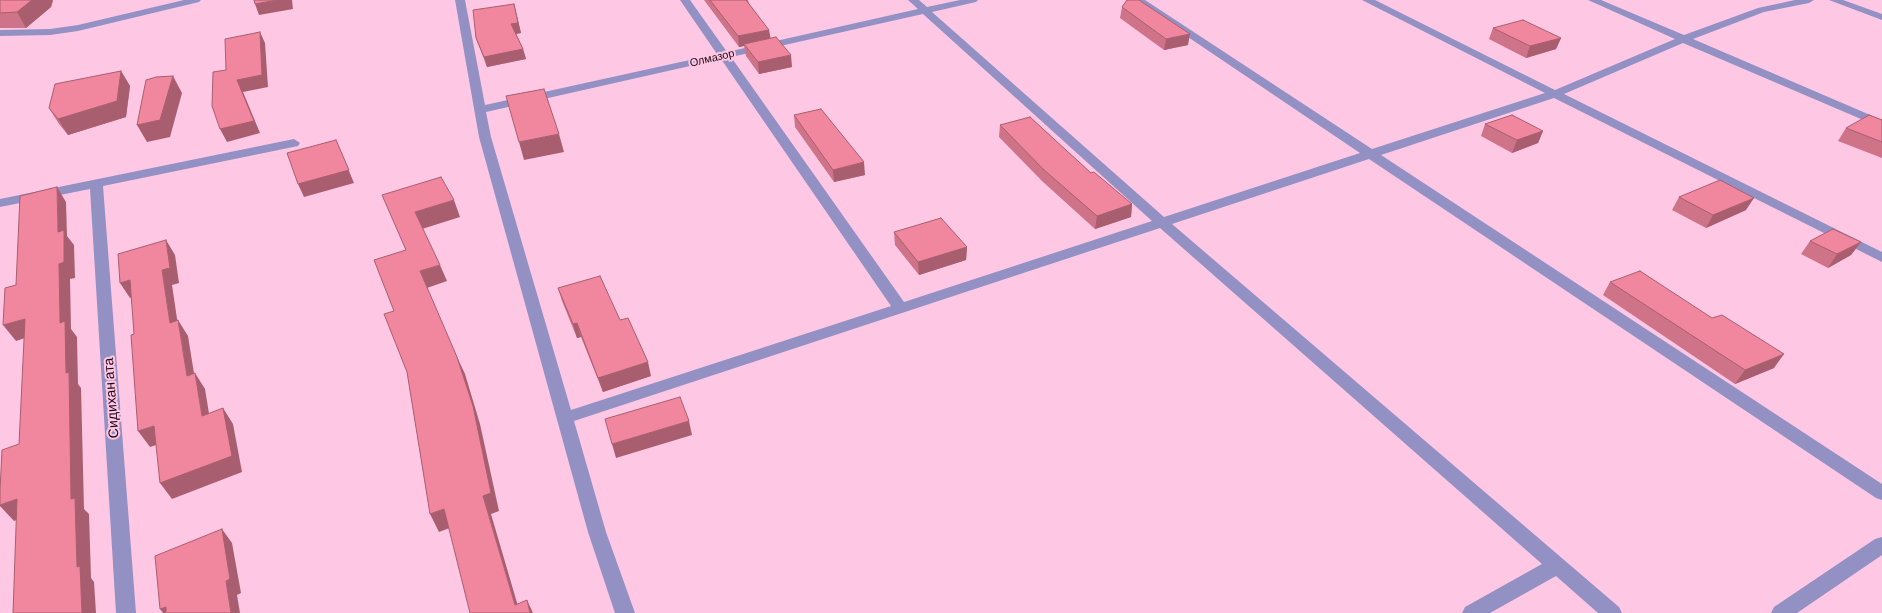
<!DOCTYPE html>
<meta charset="utf-8">
<style>
body{margin:0}
canvas{display:block;background:#fec7e4}
</style>
<canvas width="1882" height="613"></canvas>
<script>
const c = document.querySelector('canvas').getContext('2d');
c.lineJoin = 'round';
const poly = rows => new Path2D(rows.map(r => 'M' + r).join(''));
function paint(path, color) { c.fillStyle = color; c.fill(path, 'evenodd'); }
function trace(path, color, width, dash) { c.strokeStyle = color; c.lineWidth = width; c.lineCap = dash ? 'butt' : 'round'; c.setLineDash(dash || []); c.stroke(path); }
function write(font, color, halo, rows, align = 'center') {
  c.font = font + ' Barlow,sans-serif'; c.lineWidth = 4; c.setLineDash([]); c.textBaseline = 'middle'; c.strokeStyle = halo; c.fillStyle = color; for (const [text, x, y, turn = 0] of rows) {
    c.save(); c.translate(x, y); c.rotate((+turn || 0) * Math.PI / 180); c.textAlign = isNaN(turn) ? turn : align; if (halo) c.strokeText(text, 0, 0); c.fillText(text, 0, 0); c.restore();
  }
}
paint(poly([
 [184,0,201,0,199,2,78,31,50,35,0,36,0,30,50,29,78,25,184,0],
 [455,0,465,0,485,105,717,54,680,0,690,0,727,52,918,9,908,0,919,0,927,7,960,0,978,0,976,2,932,12,1164,217,1360,153,1133,0,1145,0,1372,149,1545,93,1362,0,1375,0,1555,90,1675,39,1588,0,1601,0,1684,35,1758,8,1795,0,1814,0,1809,3,1764,12,1693,39,1882,120,1882,128,1683,43,1564,94,1882,252,1882,262,1554,98,1381,155,1882,484,1882,500,1876,498,1369,159,1172,224,1619,607,1622,613,1598,613,1556,576,1490,613,1462,613,1465,607,1542,564,1160,228,574,421,606,532,635,613,615,613,588,532,479,137,455,0],
 [923,14,1152,221,904,302,731,57,923,14],
 [721,59,891,306,571,410,491,137,486,112,721,59],
 [1829,0,1843,0,1882,14,1882,20,1829,0],
 [294,139,300,143,298,146,103,186,136,613,116,613,90,189,0,207,0,199,294,139],
 [1882,537,1882,555,1797,613,1771,613,1774,607,1875,539,1882,537]
]), '#9391c4');
paint(poly([
 [0,0,53,0,51,7,26,28,0,28],
 [704,0,748,0,749,4,770,38,792,67,759,74,746,56,744,46,739,47],
 [514,4,521,33,516,34,523,49,526,59,487,67,476,38],
 [1122,7,1188,45,1164,50,1120,18],
 [1493,28,1561,38,1556,49,1526,58,1489,39],
 [121,71,130,86,126,117,68,135,59,124,49,108],
 [794,115,865,175,834,182,795,127],
 [1882,120,1882,158,1838,141,1846,128],
 [1485,124,1543,131,1538,143,1512,153,1481,136],
 [1000,125,1091,173,1132,204,1131,217,1095,229,1042,181,999,137],
 [1679,197,1746,210,1706,228,1672,210],
 [894,232,967,247,966,260,919,275,895,245],
 [1810,241,1861,242,1851,255,1828,268,1801,254],
 [1610,282,1712,318,1774,368,1735,384,1603,295],
 [558,288,620,320,651,376,603,392,581,337,577,338,562,301]
]), '#cf7389');
paint(poly([
 [32,0,53,0,51,7,26,28,17,12],
 [277,0,292,0,293,9,259,15,255,4],
 [514,4,521,33,514,34,511,24],
 [769,30,771,40,744,44,744,46,739,47,738,36],
 [260,32,265,43,268,87,243,92,260,133,227,142,220,129,237,80],
 [1190,34,1188,45,1164,50,1166,39],
 [1561,38,1556,49,1526,58,1530,46],
 [523,49,526,59,487,67,484,57],
 [791,55,792,67,759,74,758,62],
 [121,71,130,86,126,117,68,135,58,119],
 [173,76,182,93,170,137,147,142,137,125],
 [1543,131,1538,143,1512,153,1517,140],
 [559,134,564,152,524,160,519,142],
 [336,140,354,183,304,197,298,184],
 [864,162,865,175,834,182,833,170],
 [57,187,66,202,67,236,74,245,75,278,70,279,71,329,77,337,78,384,81,388,84,509,89,514,91,578,94,582,96,613,82,613,77,567,71,499,66,373,60,323],
 [1754,198,1746,210,1706,228,1713,215],
 [454,200,460,217,422,229,415,212],
 [1132,204,1131,217,1095,229,1097,216],
 [166,240,175,255,179,283,172,285,180,339,170,323,162,270],
 [1861,242,1851,255,1828,268,1837,254],
 [967,247,966,260,919,275,918,262],
 [440,265,447,281,427,288,420,271],
 [130,280,140,295,130,298,120,283],
 [25,319,37,334,16,341,3,325],
 [178,320,188,336,197,392,187,376],
 [577,323,581,337,577,338,573,324],
 [1784,354,1774,368,1735,384,1745,370],
 [457,357,465,374,480,424,499,511,491,514,520,613,515,605,483,496],
 [648,362,651,376,603,392,598,378],
 [195,373,205,389,212,432,202,416],
 [223,408,233,424,242,472,172,499,160,483],
 [689,421,692,435,616,458,612,444],
 [154,426,165,442,150,447,138,431],
 [17,499,31,515,14,521,0,506,0,505],
 [444,509,452,527,439,532,430,514],
 [222,529,232,543,241,593,237,595,240,613,231,613,226,581],
 [527,600,533,613,530,613],
 [166,607,171,613,163,613,160,609]
]), '#a95e6f');
const building = poly([
 [0,0,32,0,17,12,0,13,0,0],
 [254,0,277,0,255,4,254,0],
 [710,0,746,0,769,30,738,36,710,0],
 [1127,0,1139,0,1190,34,1166,39,1122,7,1127,0],
 [514,4,518,23,511,24,523,49,484,57,476,38,473,10,514,4],
 [1523,20,1561,38,1530,46,1493,28,1523,20],
 [260,32,262,75,237,80,254,121,220,129,212,106,213,72,226,70,225,39,260,32],
 [776,37,791,55,758,62,744,44,776,37],
 [121,71,117,101,58,119,49,108,55,84,121,71],
 [173,76,160,120,137,125,146,80,156,77,173,76],
 [544,89,559,134,519,142,506,96,544,89],
 [821,109,864,162,833,170,794,115,821,109],
 [1512,115,1543,131,1517,140,1485,124,1512,115],
 [1869,115,1882,120,1882,142,1846,128,1869,115],
 [1030,117,1091,173,1094,172,1132,204,1097,216,1043,169,1000,125,1030,117],
 [336,140,349,170,298,184,287,153,336,140],
 [441,177,454,200,415,212,440,265,420,271,457,357,473,406,491,493,483,496,515,605,527,600,530,613,470,613,444,509,430,514,407,372,384,314,394,311,374,260,406,250,382,195,441,177],
 [1720,180,1754,198,1713,215,1679,197,1720,180],
 [57,187,58,232,64,230,64,262,59,264,60,323,65,321,66,373,69,372,71,499,75,498,77,567,80,566,82,613,13,613,17,499,0,505,0,490,2,450,19,444,25,319,3,325,5,288,16,285,20,196,57,187],
 [941,218,967,247,918,262,894,232,941,218],
 [1833,229,1861,242,1837,254,1810,241,1833,229],
 [166,240,170,268,162,270,170,323,178,320,187,376,195,373,202,416,223,408,232,456,160,483,154,426,138,431,131,335,134,334,130,280,120,283,118,254,166,240],
 [1640,271,1712,318,1722,315,1784,354,1745,370,1610,282,1640,271],
 [600,276,620,320,628,318,648,362,598,378,577,323,573,324,558,288,600,276],
 [680,397,689,421,612,444,605,419,680,397],
 [222,529,230,579,226,581,231,613,166,613,166,607,160,609,155,556,222,529]
]);
paint(building, '#f1869f');
trace(building, '#a95e6f', 1);
write('11px', '#200916', '#fec7e4', [
 ["Олмазор",712,58,-13]
]);
write('14px', '#200916', '#fec7e4', [
 ["Сидихан ата",111,398,-94]
]);
</script>
